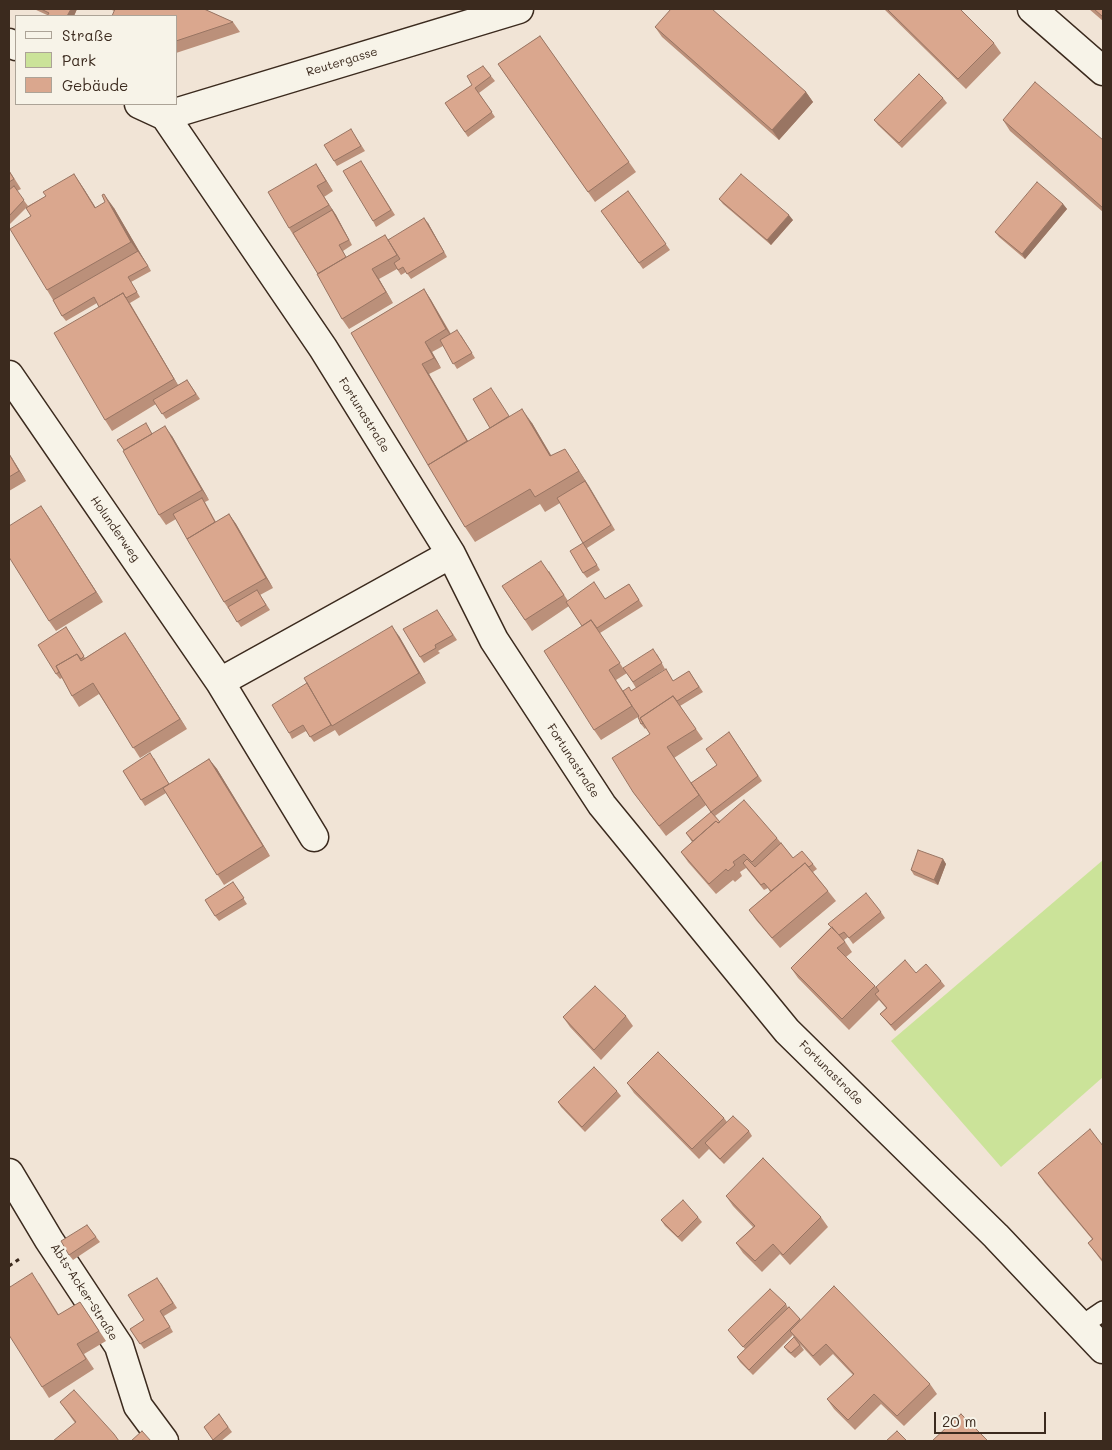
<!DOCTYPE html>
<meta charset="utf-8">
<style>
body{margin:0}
#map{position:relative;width:1112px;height:1450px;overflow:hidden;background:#f1e4d6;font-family:Mali,sans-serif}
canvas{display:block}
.frame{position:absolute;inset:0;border:10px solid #3b2a1e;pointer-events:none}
.legend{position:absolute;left:15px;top:15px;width:162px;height:90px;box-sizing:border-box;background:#f7f3e8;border:1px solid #aca397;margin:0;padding:6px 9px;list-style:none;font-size:15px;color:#3b2a1e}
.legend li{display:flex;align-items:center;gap:10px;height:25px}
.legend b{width:25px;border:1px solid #aca397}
.scale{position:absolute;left:934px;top:1412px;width:112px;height:22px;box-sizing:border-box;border:2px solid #3b2a1e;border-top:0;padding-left:6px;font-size:15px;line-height:18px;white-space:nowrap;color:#3b2a1e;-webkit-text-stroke:4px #f7f3e8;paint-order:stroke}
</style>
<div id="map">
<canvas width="1112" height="1450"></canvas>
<div class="frame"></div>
<ul class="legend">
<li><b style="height:6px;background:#f7f3e8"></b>Straße</li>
<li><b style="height:14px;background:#cbe399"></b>Park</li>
<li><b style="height:14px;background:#daa78e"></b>Gebäude</li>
</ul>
<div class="scale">20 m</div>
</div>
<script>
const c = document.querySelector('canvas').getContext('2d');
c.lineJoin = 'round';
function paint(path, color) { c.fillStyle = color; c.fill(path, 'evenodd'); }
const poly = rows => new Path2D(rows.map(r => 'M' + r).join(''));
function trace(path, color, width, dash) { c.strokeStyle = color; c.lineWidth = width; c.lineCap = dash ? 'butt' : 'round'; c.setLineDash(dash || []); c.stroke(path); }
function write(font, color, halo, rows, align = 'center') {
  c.font = font + ' Mali,sans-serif'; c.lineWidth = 4.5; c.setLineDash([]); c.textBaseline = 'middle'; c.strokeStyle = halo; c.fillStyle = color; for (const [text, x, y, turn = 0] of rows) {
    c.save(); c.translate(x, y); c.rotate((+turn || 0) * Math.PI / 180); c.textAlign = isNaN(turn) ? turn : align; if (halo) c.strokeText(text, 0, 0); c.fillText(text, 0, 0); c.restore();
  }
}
paint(poly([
 [1103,860,1103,1077,1001,1167,891,1041]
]), '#cbe399');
const lane = poly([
 [1081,1326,1103,1311]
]);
const street = poly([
 [1032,9,1103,71],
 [9,43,16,46],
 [139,104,165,116,323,348,451,554,494,640,602,805,787,1031,996,1236,1103,1349],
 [165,116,519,9],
 [9,375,220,682,314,837],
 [220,682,451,554],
 [9,1173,49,1240,119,1346,138,1406,164,1441]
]);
trace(lane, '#3b2a1e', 22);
trace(street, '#3b2a1e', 31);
trace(poly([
 [9,1266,21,1258]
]), '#3b2a1e', 3, [4, 4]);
trace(lane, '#f7f3e8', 19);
trace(street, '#f7f3e8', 28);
paint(poly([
 [34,9,77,9,74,16,47,16,47,15],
 [110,9,204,9,233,22,240,32,176,53,176,16,114,11],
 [884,9,960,9,994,43,1001,53,966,89],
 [1089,9,1103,9,1103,21],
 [655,27,806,92,813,102,779,140,662,37],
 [540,36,636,172,595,202,498,64],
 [483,66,495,81,479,93,495,117,468,137,445,103,472,85],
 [943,98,947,103,902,148,878,125,874,120],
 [1003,120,1103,140,1103,212,1010,131],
 [354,134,365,151,337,166,334,161],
 [361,161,395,215,376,227,373,221],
 [316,164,333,191,324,197,336,215,352,245,343,251,346,257,385,235,388,240,428,223,447,257,411,279,406,272,401,275,397,269,379,279,393,303,349,329,342,319,318,274,289,228],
 [9,170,21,189,17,191,28,206,26,207,46,196,74,174,84,189,96,208,114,208,142,256,151,271,131,282,140,297,130,303,178,385,187,380,200,399,166,419,156,404,112,431,105,420,99,307,97,303,66,321,62,316,53,300,47,290,31,216,26,208,9,225],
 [628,191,670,250,643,269,601,211],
 [719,199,793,220,771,245,723,204],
 [1063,204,1067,209,1025,259,999,237,995,232],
 [424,289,431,300,451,334,461,335,475,358,457,369,443,346,432,352,441,368,429,374,468,441,509,416,532,423,551,455,575,464,615,530,587,548,600,570,587,578,583,573,583,543,560,503,545,512,540,504,475,542,465,527,351,333],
 [149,429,152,434,172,436,209,500,205,502,216,522,229,514,236,524,273,588,260,595,270,610,241,627,224,602,176,519,166,525,159,515],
 [9,453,26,481,9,491],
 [41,506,103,602,56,631,49,621],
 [549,571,568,601,605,599,629,584,643,606,600,633,598,630,623,668,657,654,665,669,644,683,666,669,673,681,689,671,703,692,680,706,703,739,674,758,691,783,717,765,729,732,762,781,715,816,720,822,777,838,793,858,813,864,817,869,813,872,828,891,836,901,780,948,756,920,749,910,770,892,768,888,764,890,746,868,740,872,742,876,735,882,733,880,716,894,688,862,681,852,692,842,686,833,711,812,706,805,666,836,633,792,650,734,646,728,645,729,641,724,638,717,601,740,594,730,582,626,569,606,532,631,502,586],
 [627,673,636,688,631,691,624,692,616,680],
 [437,610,457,640,438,651,440,653,424,663,420,657],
 [66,627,85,658,125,633,187,729,140,758,99,694,79,707,72,696,62,678,60,679,56,674],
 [399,636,426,683,339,736,335,730,314,742,306,731,292,739,289,733],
 [154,758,169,784,209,759,217,769,270,856,224,885,166,793,145,806,123,771],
 [943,859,946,864,938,885,914,875,911,870],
 [233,882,247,904,219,921,215,916],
 [881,912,885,918,853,944,848,937,844,940,852,952,846,957,876,987,916,973,941,981,945,986,895,1031,880,1014,886,1008,879,1000,849,1030,798,978,791,968,831,927,828,924],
 [626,1016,633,1026,601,1060,570,1027,563,1017],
 [627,1083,724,1118,727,1122,749,1131,752,1136,724,1164,709,1149,699,1159,634,1093],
 [617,1091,621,1096,585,1132,561,1107,558,1102],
 [1103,1146,1103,1263,1088,1243,1092,1239,1045,1183,1038,1173],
 [726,1196,821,1217,828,1227,790,1265,780,1254,762,1272,743,1253,736,1243,753,1227,733,1206],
 [698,1217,702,1222,682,1242,665,1226,661,1220],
 [87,1225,100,1242,73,1260,69,1255],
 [39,1283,59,1315,80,1302,106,1341,84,1354,94,1369,49,1398,42,1387,9,1284,11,1287],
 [161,1283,177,1308,164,1316,173,1332,144,1349,130,1329,144,1320],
 [786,1304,788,1308,789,1307,801,1320,930,1384,937,1394,904,1426,881,1404,855,1430,834,1409,827,1399,853,1375,833,1354,820,1366,799,1343,804,1350,795,1358,788,1352,784,1347,795,1339,793,1335,753,1375,740,1362,737,1357,745,1349,728,1330],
 [60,1402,119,1441,75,1423],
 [219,1414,232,1432,221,1441,214,1441,204,1427]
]), '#bb907a');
paint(poly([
 [71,9,77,9,74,16,67,16],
 [806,92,813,102,779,140,772,130],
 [316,164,323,175,333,191,326,181],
 [74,174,84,189,105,223,95,208],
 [317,186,336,215,352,245,332,210],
 [104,194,114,208,142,256,151,271,131,242],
 [1063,204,1067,209,1025,259,1022,254],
 [789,215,793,220,771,245,767,240],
 [424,218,428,223,447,257,444,252],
 [372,269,379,279,393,303,386,292],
 [424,289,431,300,453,339,446,329],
 [123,293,130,304,181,390,174,379],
 [425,342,432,352,441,368,434,358],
 [422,364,429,374,476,455,469,445],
 [522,409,532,423,560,471,550,456],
 [165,426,172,436,209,500,202,490],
 [565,449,589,486,615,530,585,481],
 [9,453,26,481,19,471],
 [41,506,48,516,103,602,96,592],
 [229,514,236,524,273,588,266,578],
 [392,626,399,636,426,683,419,673],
 [125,633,132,643,187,729,180,719],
 [209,759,217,769,270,856,263,846],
 [943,859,946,864,938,885,934,880]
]), '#997563');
const building = poly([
 [41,9,71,9,67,16,47,16,49,13,41,9],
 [115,9,204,9,233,22,176,41,176,16,112,16,115,9],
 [671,9,712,9,806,92,772,130,655,27,671,9],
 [887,9,960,9,994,43,958,79,887,9],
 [1094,9,1103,9,1103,17,1094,9],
 [540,36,629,162,588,192,498,64,540,36],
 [483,66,491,76,475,88,492,112,465,132,445,103,472,85,467,76,483,66],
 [919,74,943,98,899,143,874,120,919,74],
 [1035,82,1103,140,1103,208,1003,120,1035,82],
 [351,129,361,146,334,161,324,145,351,129],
 [361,161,391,210,373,221,343,171,361,161],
 [316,164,326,181,317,186,329,205,289,228,268,192,316,164],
 [9,171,14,179,9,182,9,171],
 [74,174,95,208,105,202,102,195,104,194,131,242,47,290,10,229,31,216,26,208,46,196,43,192,74,174],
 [741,174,789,215,767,240,719,199,741,174],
 [1037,182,1063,204,1022,254,995,232,1037,182],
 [14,186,24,200,9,216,9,190,14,186],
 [628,191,666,244,639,263,601,211,628,191],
 [332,210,349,240,339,245,346,257,318,274,293,233,332,210],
 [424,218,444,252,407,274,403,267,398,270,394,263,400,259,388,240,424,218],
 [385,235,397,255,372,269,386,292,342,319,317,274,385,235],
 [138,251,148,266,128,277,137,292,126,298,123,293,99,307,94,297,62,316,53,300,138,251],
 [424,289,446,329,425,342,434,358,422,364,467,441,428,465,351,333,424,289],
 [123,293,174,379,105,420,54,333,123,293],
 [457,330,472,353,453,364,440,340,457,330],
 [187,380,196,394,162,414,153,400,187,380],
 [491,388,509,416,490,428,473,399,491,388],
 [522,409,550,456,565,449,579,471,535,497,530,489,465,527,428,465,522,409],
 [146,423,152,434,124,450,117,440,146,423],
 [165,426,202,490,159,515,123,451,165,426],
 [9,454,19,471,9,477,9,454],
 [585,481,611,525,583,543,557,498,585,481],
 [202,498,215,522,187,539,173,514,202,498],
 [41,506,96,592,49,621,9,557,9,526,41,506],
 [229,514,266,578,224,602,187,539,229,514],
 [583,543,597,565,583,573,570,551,583,543],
 [541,561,564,595,525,620,502,586,541,561],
 [594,582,605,599,629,584,639,600,597,628,591,620,582,626,566,602,594,582],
 [257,590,266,605,237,622,228,607,257,590],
 [437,610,453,635,435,645,436,648,420,657,403,629,437,610],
 [591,620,620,663,609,670,632,706,594,730,544,651,591,620],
 [392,626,419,673,332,726,304,678,392,626],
 [66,627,84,656,81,659,77,654,56,666,59,672,56,674,38,645,66,627],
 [125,633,180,719,133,748,93,683,72,696,56,666,77,654,81,661,125,633],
 [653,649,662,663,633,682,623,668,653,649],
 [666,669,673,681,689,671,699,687,677,701,673,696,640,718,643,723,641,724,638,717,639,716,632,706,623,691,629,687,631,691,666,669],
 [307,683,331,725,310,737,303,725,289,733,272,705,307,683],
 [673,696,696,729,667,747,699,795,659,826,633,792,612,758,650,734,640,718,673,696],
 [729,732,758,776,711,812,691,783,717,765,706,749,729,732],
 [150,753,169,784,141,800,123,771,150,753],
 [209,759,263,846,217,875,163,788,209,759],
 [744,800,777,838,752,862,744,854,733,862,735,865,728,871,726,869,709,884,681,852,716,821,718,823,744,800],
 [711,812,720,822,718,823,716,821,693,841,686,833,711,812],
 [781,843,793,858,802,851,813,864,809,867,805,863,771,891,764,883,761,885,743,863,747,859,755,867,781,843],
 [918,850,943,859,934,880,911,870,918,850],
 [805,863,828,891,772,938,749,910,805,863],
 [233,882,244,898,215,916,205,900,233,882],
 [866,893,881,912,849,938,844,932,839,935,828,924,866,893],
 [832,927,845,942,837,948,875,986,842,1019,791,968,832,927],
 [905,960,916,973,926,964,941,981,891,1025,880,1014,887,1008,875,994,879,991,876,987,905,960],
 [595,986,626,1016,594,1050,563,1017,595,986],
 [658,1052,724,1118,692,1149,627,1083,658,1052],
 [594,1067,617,1091,582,1127,558,1102,594,1067],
 [733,1116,749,1131,720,1159,705,1143,733,1116],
 [1090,1129,1103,1146,1103,1261,1088,1243,1093,1239,1038,1173,1090,1129],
 [763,1158,821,1217,783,1255,773,1244,755,1261,736,1243,755,1226,726,1196,763,1158],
 [683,1200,698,1217,678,1237,661,1220,683,1200],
 [87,1225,96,1237,69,1255,61,1241,87,1225],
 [32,1273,58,1315,80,1302,99,1331,77,1344,86,1359,42,1387,9,1335,9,1285,10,1287,32,1273],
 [157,1278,173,1303,160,1311,170,1327,140,1344,130,1329,144,1320,128,1295,157,1278],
 [834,1286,930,1384,897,1416,874,1394,848,1420,827,1399,854,1374,826,1344,813,1356,790,1331,834,1286],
 [770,1289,786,1304,743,1347,728,1330,770,1289],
 [789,1307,800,1319,749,1370,737,1357,789,1307],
 [794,1337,800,1345,791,1353,784,1347,794,1337],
 [74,1390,114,1434,119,1441,53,1441,76,1422,60,1402,74,1390],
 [219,1414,228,1427,213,1440,204,1427,219,1414],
 [961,1414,988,1441,932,1441,961,1414],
 [142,1431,151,1441,131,1441,142,1431],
 [897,1431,907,1441,886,1441,897,1431]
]);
paint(building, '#daa78e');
trace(building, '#997563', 1);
write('12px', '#3b2a1e', '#f7f3e8', [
 ["Reutergasse",342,62,-17],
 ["Fortunastraße",364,415,58],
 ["Holunderweg",115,529,55],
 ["Fortunastraße",573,761,57],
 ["Fortunastraße",831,1073,45],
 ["Abts-Acker-Straße",84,1292,57]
]);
</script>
